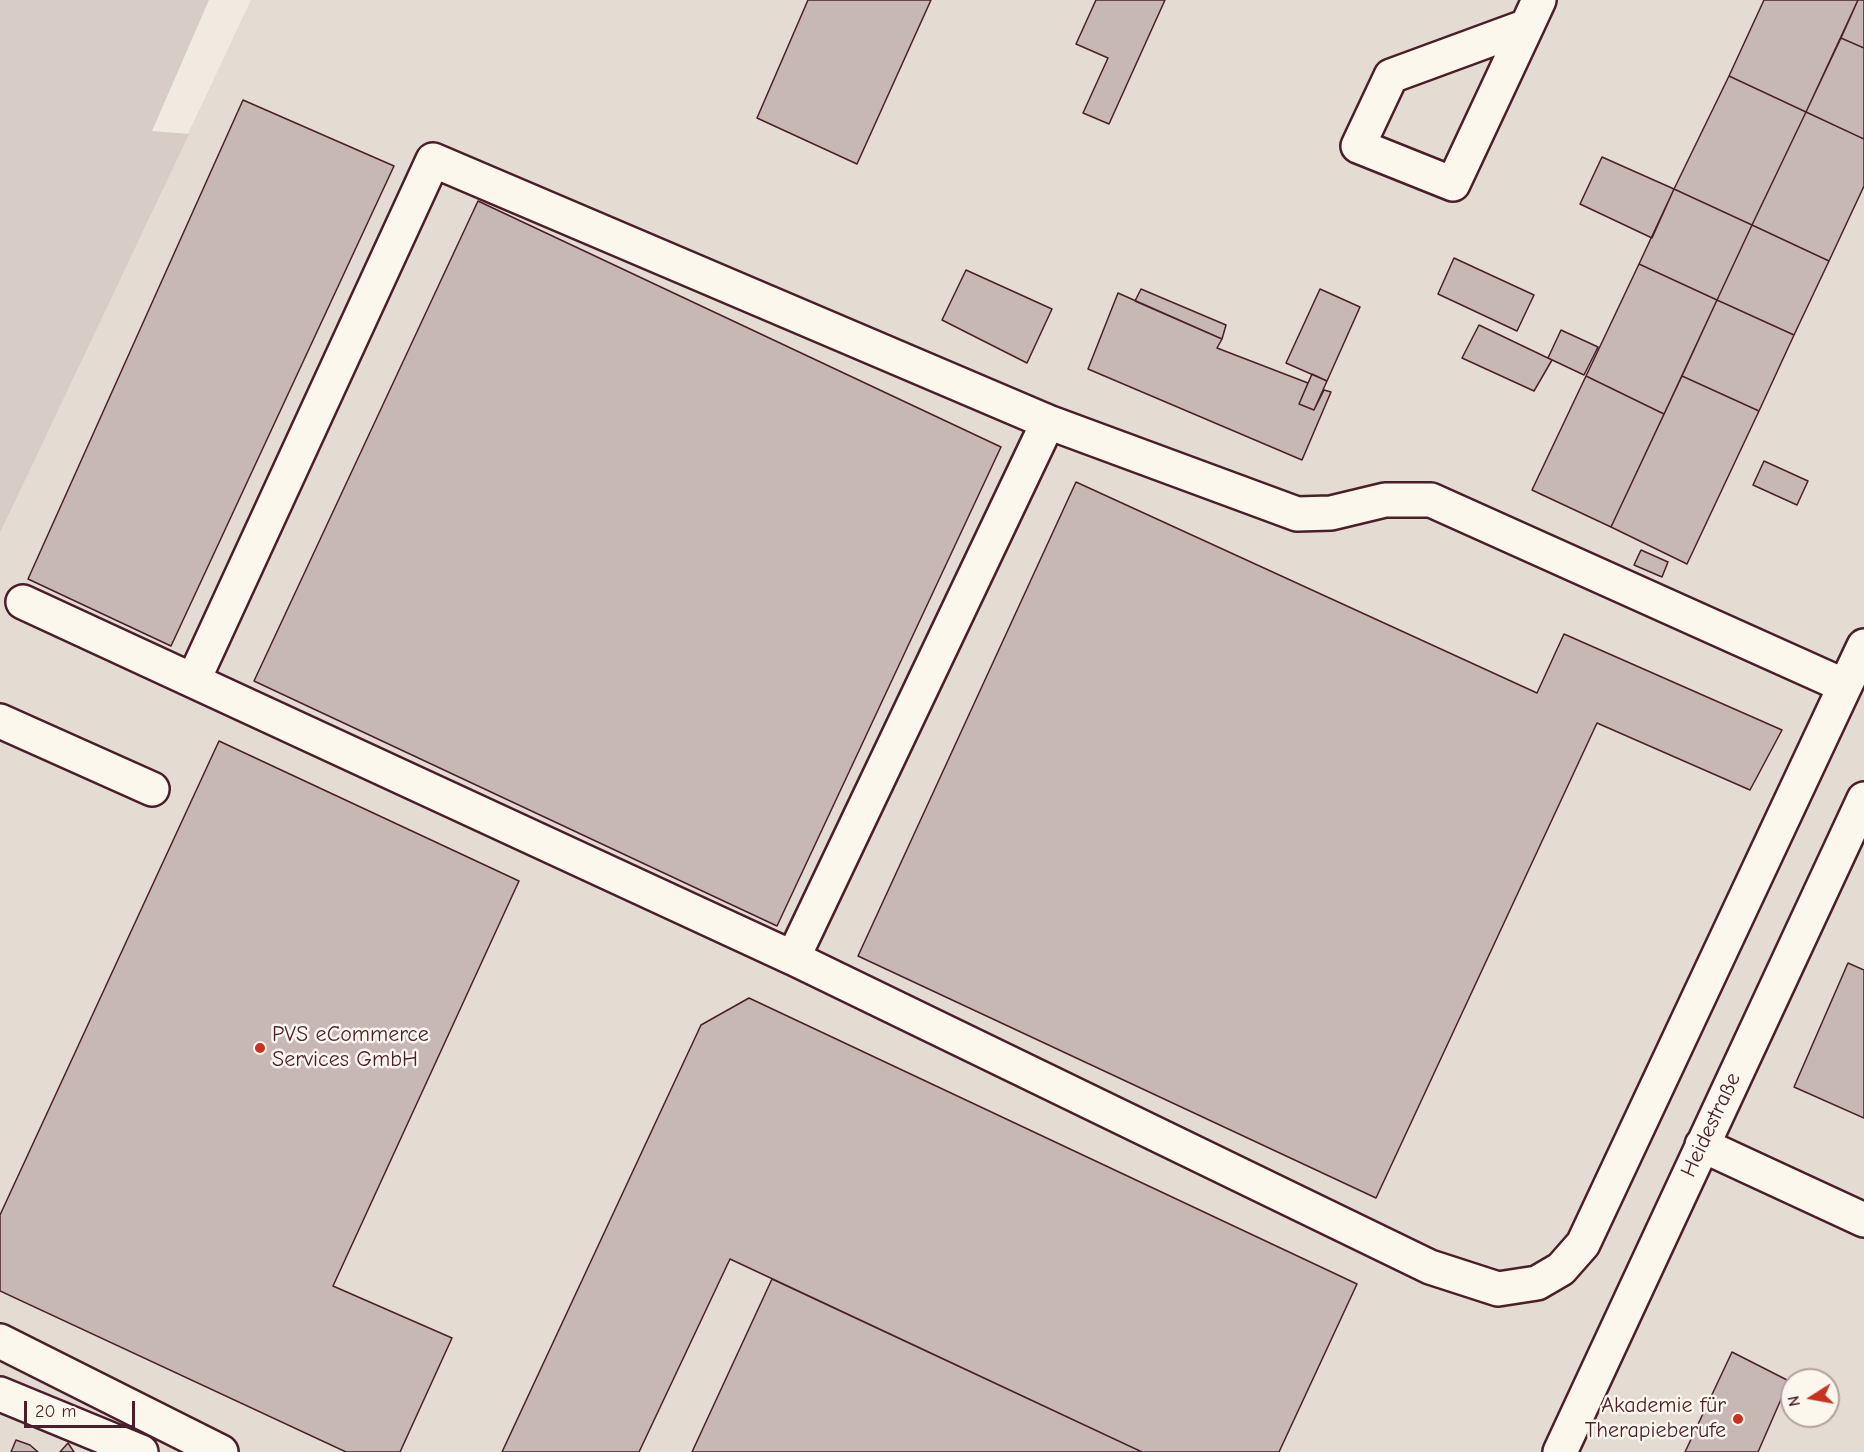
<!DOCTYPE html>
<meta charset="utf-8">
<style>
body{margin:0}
#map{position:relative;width:1864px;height:1452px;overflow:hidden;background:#f0eae0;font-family:"Comic Neue",sans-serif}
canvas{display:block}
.north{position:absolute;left:1780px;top:1368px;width:60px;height:60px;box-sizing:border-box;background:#fbf7ec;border:2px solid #b4a19f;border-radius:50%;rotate:259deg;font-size:16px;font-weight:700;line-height:24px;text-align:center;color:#4a1f2b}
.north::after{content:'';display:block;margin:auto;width:21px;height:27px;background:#c8321e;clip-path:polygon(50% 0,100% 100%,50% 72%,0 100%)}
.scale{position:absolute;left:24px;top:1401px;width:111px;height:27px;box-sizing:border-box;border:3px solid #4a1f2b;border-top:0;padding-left:8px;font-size:18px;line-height:21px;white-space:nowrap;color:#4a1f2b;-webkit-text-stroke:4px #fbf7ec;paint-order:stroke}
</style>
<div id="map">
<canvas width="1864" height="1452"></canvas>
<div class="north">N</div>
<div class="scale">20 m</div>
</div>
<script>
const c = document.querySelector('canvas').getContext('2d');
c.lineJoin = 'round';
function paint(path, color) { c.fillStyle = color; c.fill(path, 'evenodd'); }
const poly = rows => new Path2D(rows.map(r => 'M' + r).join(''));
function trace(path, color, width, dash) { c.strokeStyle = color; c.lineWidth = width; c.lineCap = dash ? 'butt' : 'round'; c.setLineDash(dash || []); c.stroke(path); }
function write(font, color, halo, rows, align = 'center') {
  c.font = font + ' "Comic Neue",sans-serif'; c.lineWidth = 5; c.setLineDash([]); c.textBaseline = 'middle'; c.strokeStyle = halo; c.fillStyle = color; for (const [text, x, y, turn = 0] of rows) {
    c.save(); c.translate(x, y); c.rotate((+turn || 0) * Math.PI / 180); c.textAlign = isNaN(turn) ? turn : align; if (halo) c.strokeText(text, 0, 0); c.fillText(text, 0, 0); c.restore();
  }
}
paint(poly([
 [251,0,1864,0,1864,1452,0,1452,0,533],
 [1792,1380,1828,1380,1828,1416,1792,1416]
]), '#e4dbd2');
paint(poly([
 [0,0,209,0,152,131,189,134,0,533]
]), '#d8ccc6');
const building = poly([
 [808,0,931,0,857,164,757,118,808,0],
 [1096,0,1165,0,1109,124,1083,113,1108,58,1076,44,1096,0],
 [1764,0,1858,0,1806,112,1729,76,1764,0],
 [1858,0,1864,0,1864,48,1841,38,1858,0],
 [1841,38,1864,48,1864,139,1806,112,1841,38],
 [1729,76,1806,112,1752,225,1674,189,1729,76],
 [243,100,394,166,171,646,28,579,243,100],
 [1806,112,1864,139,1864,186,1829,261,1752,225,1806,112],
 [1602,157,1674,189,1652,238,1580,204,1602,157],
 [1674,189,1752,225,1717,300,1639,264,1674,189],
 [478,201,1001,447,777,926,254,681,478,201],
 [1752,225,1829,261,1794,335,1717,300,1752,225],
 [1454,258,1534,295,1517,331,1438,294,1454,258],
 [1639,264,1717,300,1664,414,1586,376,1639,264],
 [966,270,1052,309,1027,363,942,320,966,270],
 [1141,289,1226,325,1222,339,1135,301,1141,289],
 [1320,289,1360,307,1327,381,1286,363,1320,289],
 [1118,293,1222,339,1217,348,1308,383,1299,404,1314,410,1324,390,1331,392,1302,460,1088,369,1118,293],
 [1717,300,1794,335,1759,411,1682,376,1717,300],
 [1479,325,1552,360,1534,391,1462,358,1479,325],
 [1561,330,1598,347,1584,375,1548,358,1561,330],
 [1312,374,1327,381,1314,410,1299,404,1312,374],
 [1586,376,1664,414,1611,527,1532,490,1586,376],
 [1682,376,1759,411,1687,564,1611,527,1682,376],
 [1764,461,1808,481,1797,505,1753,485,1764,461],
 [1076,482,1537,693,1564,634,1782,730,1750,790,1597,723,1376,1198,858,956,1076,482],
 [1641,550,1668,562,1662,577,1634,565,1641,550],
 [219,741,519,881,333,1286,452,1338,400,1452,346,1452,0,1291,0,1215,219,741],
 [1848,963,1864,970,1864,1118,1794,1087,1848,963],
 [749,998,1357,1284,1279,1452,1142,1452,730,1259,639,1452,502,1452,701,1025,749,998],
 [772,1279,1142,1452,692,1452,772,1279],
 [1732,1352,1789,1381,1758,1452,1685,1452,1732,1352],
 [16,1440,30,1445,38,1452,11,1452,16,1440],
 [68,1443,74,1452,60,1452,68,1443]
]);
paint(building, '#c8b8b3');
trace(building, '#4a1f2b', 1.5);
const minor = poly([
 [1527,26,1391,76,1358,146,1453,184,1527,26,1539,0],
 [23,602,793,958,1048,422],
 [194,679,433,160,1048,422,1297,514,1331,513,1385,500,1431,500,1845,686,1864,646],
 [0,721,152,789],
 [793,958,1430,1267,1498,1289,1537,1283,1561,1269,1583,1244,1845,686],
 [1702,1145,1864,1220],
 [0,1341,221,1452],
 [0,1394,141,1452],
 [1560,1452,1864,799]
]);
trace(minor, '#4a1f2b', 38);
trace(minor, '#fbf7ec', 33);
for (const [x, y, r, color] of [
 [260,1048,6,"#c8321e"],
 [1738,1419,6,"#c8321e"]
]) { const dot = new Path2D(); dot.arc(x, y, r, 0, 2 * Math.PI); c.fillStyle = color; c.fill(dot); trace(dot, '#fbf7ec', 2); }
write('22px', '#4a1f2b', '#fbf7ec', [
 ["PVS eCommerce",272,1035],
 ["Services GmbH",272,1060],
 ["Akademie für",1726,1406,"right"],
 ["Therapieberufe",1726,1431,"right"]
], 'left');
write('22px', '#4a1f2b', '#fbf7ec', [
 ["Heidestraße",1711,1125,-65]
]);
</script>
